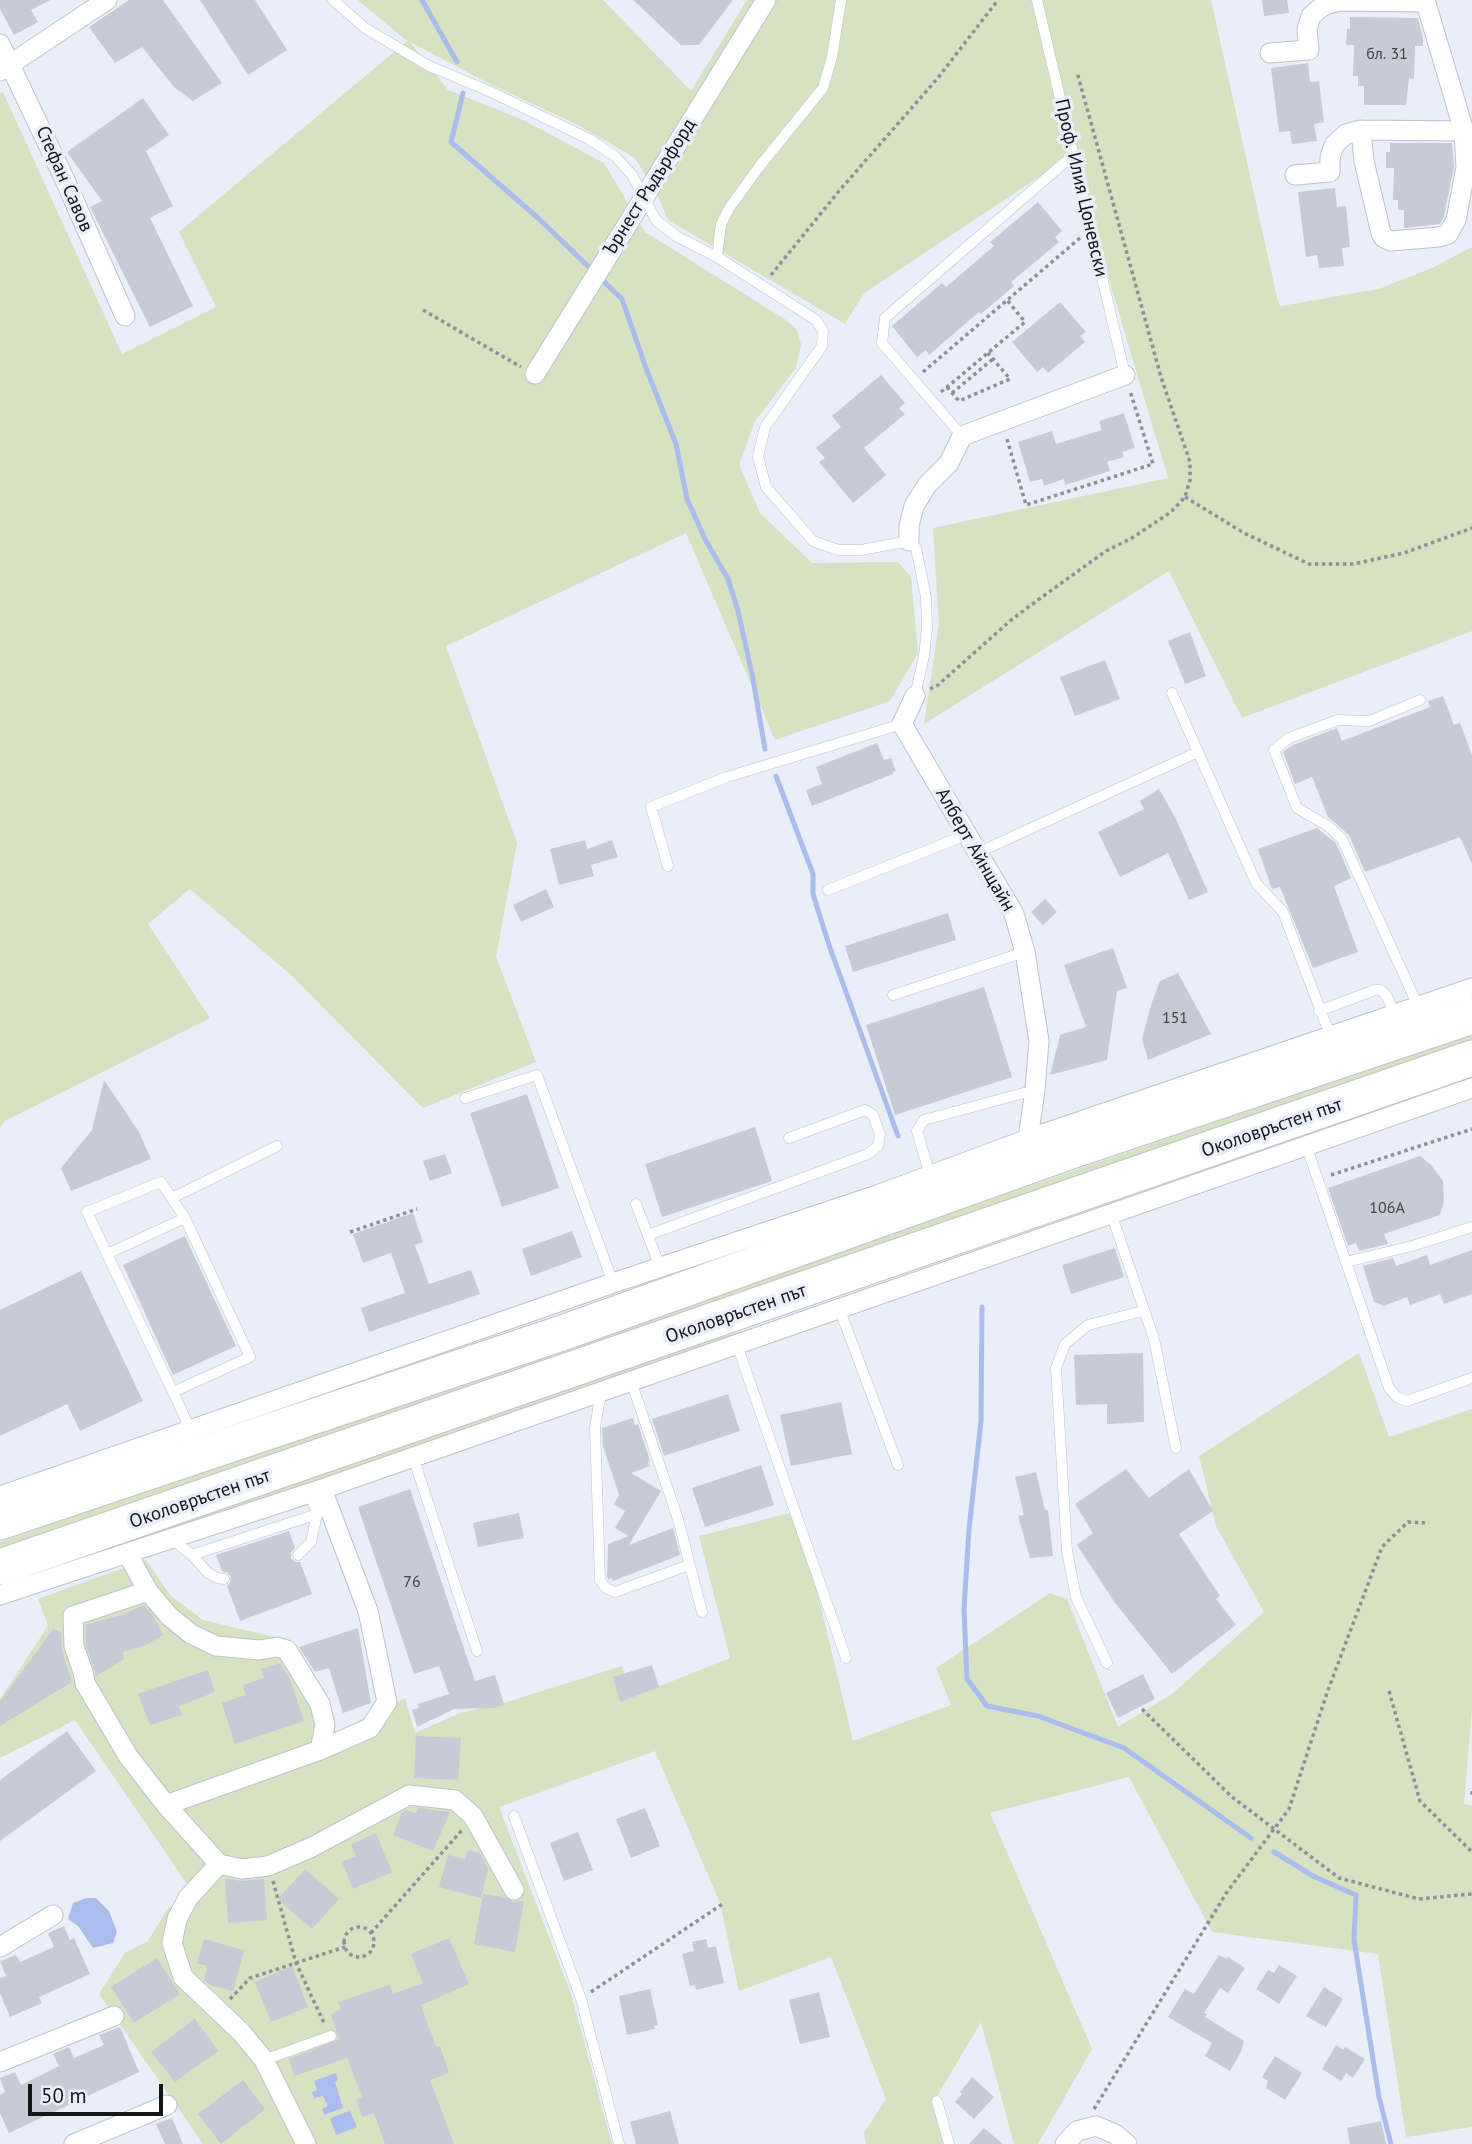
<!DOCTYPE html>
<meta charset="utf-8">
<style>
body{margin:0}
#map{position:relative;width:1472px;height:2144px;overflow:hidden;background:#e9eef8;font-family:"PT Sans",sans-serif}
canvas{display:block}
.scale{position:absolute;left:28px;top:2084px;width:135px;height:32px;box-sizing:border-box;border:4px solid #15161a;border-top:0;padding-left:9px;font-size:21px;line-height:24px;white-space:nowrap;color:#15161a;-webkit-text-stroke:5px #e9eef8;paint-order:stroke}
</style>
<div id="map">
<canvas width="1472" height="2144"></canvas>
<div class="scale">50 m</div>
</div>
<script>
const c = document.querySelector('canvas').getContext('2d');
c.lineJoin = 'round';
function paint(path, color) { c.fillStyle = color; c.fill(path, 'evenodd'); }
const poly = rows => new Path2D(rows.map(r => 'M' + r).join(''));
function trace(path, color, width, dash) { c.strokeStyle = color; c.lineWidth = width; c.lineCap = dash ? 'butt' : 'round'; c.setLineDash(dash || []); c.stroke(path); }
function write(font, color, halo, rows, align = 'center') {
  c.font = font + ' "PT Sans",sans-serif'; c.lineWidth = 7; c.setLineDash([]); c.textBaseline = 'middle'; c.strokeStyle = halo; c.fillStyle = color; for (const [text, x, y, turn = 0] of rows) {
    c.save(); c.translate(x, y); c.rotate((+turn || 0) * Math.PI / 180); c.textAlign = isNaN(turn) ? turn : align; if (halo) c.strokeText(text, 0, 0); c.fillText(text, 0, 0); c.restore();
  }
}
paint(poly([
 [358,0,603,0,691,91,747,0,1211,0,1278,302,1281,306,1379,289,1432,268,1472,247,1472,631,1242,718,1169,571,924,724,939,624,933,528,1168,478,1072,155,864,293,845,324,668,220,659,198,635,158,578,125,494,86,410,42,448,90,521,119,604,163,645,232,786,320,797,330,801,344,796,368,755,421,739,465,760,513,812,563,898,562,911,577,918,653,890,701,775,740,686,533,446,646,517,843,496,957,536,1062,423,1108,290,974,190,889,148,924,210,1018,5,1121,0,1128,0,93,3,92,122,354,216,307,179,232,407,41],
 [1472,1033,1472,1040,0,1550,0,1542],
 [1472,1073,1472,1081,1225,1167,1301,1133],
 [796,1317,120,1551,14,1578,709,1340],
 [1359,1353,1389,1437,1472,1409,1472,1709,1464,1804,1472,1806,1472,2127,1406,2137,1378,1954,1212,1932,1129,1777,990,1813,1092,2049,1038,2144,1014,2144,981,2022,935,2100,947,2144,866,2144,864,2133,886,2099,831,1957,739,1991,720,1903,655,1751,499,1807,571,1994,612,2144,203,2144,99,1994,125,1953,148,1941,167,1910,191,1890,75,1720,0,1758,0,1699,48,1626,38,1599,146,1560,171,1596,203,1620,274,1637,291,1650,336,1732,405,1698,415,1733,460,1713,507,1702,622,1666,630,1698,730,1658,699,1536,798,1511,853,1741,951,1705,936,1668,1050,1593,1067,1599,1118,1727,1171,1695,1264,1612,1216,1526,1199,1456]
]), '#d6e2c2');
paint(poly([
 [86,1898,96,1898,109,1911,117,1932,113,1943,93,1948,78,1926,68,1919,73,1903],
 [336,2073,338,2080,335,2082,343,2108,324,2115,322,2109,328,2106,323,2096,314,2098,312,2092,317,2090,314,2081],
 [350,2111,357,2127,336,2135,330,2118]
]), '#aabdec');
trace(poly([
 [422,0,457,62],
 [463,93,451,142,538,218,622,299,646,368,676,444,687,499,706,541,728,579,738,611,752,674,765,749],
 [776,776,813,874,813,894,829,945,898,1136],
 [982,1307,981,1421,969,1529,964,1609,967,1679,987,1706,1038,1716,1124,1748,1251,1838],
 [1274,1852,1315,1877,1356,1895,1354,1940,1379,2097,1391,2144]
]), '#aabdec', 5);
paint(poly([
 [0,0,50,0,31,10,38,22,14,35,0,9],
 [129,0,163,0,222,83,193,101,174,87,142,47,115,63,89,27],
 [200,0,255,0,287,50,248,75],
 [633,0,733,0,699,45,681,45],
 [1262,0,1287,0,1289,13,1264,16],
 [1350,17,1418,18,1423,38,1423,46,1415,46,1414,79,1409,78,1406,105,1364,105,1364,86,1358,86,1358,76,1353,76,1354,45,1346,45,1347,29,1350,29],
 [1308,63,1310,82,1319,81,1324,122,1314,124,1317,141,1292,144,1290,131,1279,132,1271,68],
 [143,98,169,135,146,151,173,206,150,218,193,306,150,327,90,207,102,201,67,152],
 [1390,143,1452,143,1454,166,1444,216,1440,224,1404,228,1404,210,1398,210,1398,200,1393,200,1394,168,1386,168,1386,152,1390,152],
 [1335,188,1337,207,1346,206,1350,247,1342,248,1344,266,1319,268,1317,255,1306,257,1298,192],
 [1038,202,1062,231,1055,237,1059,242,1011,282,1014,286,981,314,979,312,929,355,926,350,917,357,892,326,942,283,946,287,994,246,990,242],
 [1060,302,1086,332,1080,336,1085,342,1048,373,1043,367,1037,372,1012,342],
 [881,375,905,403,899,408,905,414,864,448,886,475,853,503,819,462,825,458,816,448,841,427,832,416],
 [1124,413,1135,448,1122,452,1124,457,1107,462,1110,471,1065,485,1064,479,1044,486,1042,479,1030,482,1018,442,1052,431,1056,444,1102,430,1099,421],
 [1190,632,1206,676,1185,684,1168,641],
 [1105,660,1120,699,1075,716,1060,677],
 [1443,696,1454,725,1460,723,1472,755,1472,864,1460,837,1365,872,1349,835,1328,817,1312,777,1295,784,1283,752,1293,745,1337,728,1342,741,1430,707,1428,701],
 [877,743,884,760,891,758,896,771,893,772,893,774,812,806,806,790,822,784,816,767],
 [1159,789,1175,817,1208,892,1189,900,1168,853,1120,877,1098,832,1144,809,1140,801],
 [1317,828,1336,843,1351,878,1334,886,1358,952,1313,968,1280,887,1272,889,1258,849],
 [585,840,587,849,612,840,618,857,591,865,594,876,559,885,550,849],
 [546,889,554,907,521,922,513,905],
 [1045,899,1057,912,1043,925,1031,912],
 [948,913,956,940,853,972,845,946],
 [1113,948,1127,988,1117,991,1107,1060,1050,1075,1060,1035,1086,1027,1064,965],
 [1178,973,1211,1034,1148,1060,1142,1039,1152,1002,1160,981],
 [984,987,1012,1077,895,1115,866,1025],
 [104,1080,139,1132,151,1159,71,1191,61,1168,92,1130],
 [527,1094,559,1188,502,1207,470,1113],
 [755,1127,772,1181,662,1217,645,1164],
 [445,1154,452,1173,430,1181,423,1161],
 [1420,1156,1431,1165,1443,1181,1444,1202,1440,1215,1384,1234,1388,1244,1359,1251,1356,1243,1348,1246,1328,1188],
 [413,1213,423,1242,415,1245,429,1284,471,1270,480,1294,369,1332,361,1308,405,1293,391,1253,363,1263,353,1234],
 [572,1231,582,1257,531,1276,522,1249],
 [185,1236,236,1346,173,1375,123,1265],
 [1115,1248,1124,1277,1071,1294,1062,1265],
 [1472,1250,1472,1294,1444,1304,1440,1294,1410,1305,1407,1297,1384,1306,1374,1302,1363,1266,1393,1258,1396,1266,1427,1255,1430,1265],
 [81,1271,143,1401,80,1431,67,1404,0,1436,0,1310],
 [1143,1353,1144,1422,1107,1424,1107,1404,1076,1405,1074,1355],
 [728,1394,740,1431,664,1456,652,1419],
 [841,1402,852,1454,791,1466,780,1415],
 [633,1418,635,1425,638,1424,650,1461,648,1462,650,1466,631,1473,661,1491,629,1545,673,1528,680,1555,613,1581,611,1577,609,1580,607,1577,608,1544,629,1536,615,1528,625,1511,614,1504,619,1495,603,1446,602,1428],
 [761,1465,774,1505,705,1527,692,1488],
 [1126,1469,1149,1498,1189,1469,1213,1511,1179,1534,1220,1596,1216,1599,1236,1625,1172,1674,1115,1603,1077,1545,1093,1533,1075,1504],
 [1036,1472,1045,1510,1048,1510,1053,1556,1030,1558,1018,1516,1024,1515,1015,1477],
 [410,1489,475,1681,495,1675,504,1704,494,1708,454,1709,417,1727,412,1710,419,1708,418,1704,449,1694,439,1666,414,1674,358,1507],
 [519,1513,524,1538,478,1547,473,1523],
 [289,1531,295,1548,291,1552,291,1558,295,1562,300,1562,312,1594,240,1621,227,1586,230,1583,231,1577,228,1573,222,1571,216,1555],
 [144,1605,153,1616,163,1635,146,1645,123,1652,124,1659,96,1676,86,1644,86,1625,121,1615],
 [358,1628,371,1703,343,1713,329,1668,315,1672,299,1647],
 [53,1629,61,1632,62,1650,72,1682,0,1726,0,1702],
 [280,1663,290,1679,304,1721,235,1744,222,1703,246,1695,243,1685,264,1678,261,1669],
 [652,1665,659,1687,620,1702,613,1677],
 [208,1670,215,1692,179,1706,182,1715,150,1725,138,1694],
 [1143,1674,1155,1699,1118,1718,1106,1693],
 [67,1731,96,1771,0,1841,0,1780],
 [416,1736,461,1738,458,1780,414,1778],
 [418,1808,450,1812,433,1851,393,1835,402,1812,407,1810,416,1814],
 [645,1808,660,1846,631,1858,616,1819],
 [578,1832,593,1870,564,1881,550,1843],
 [376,1833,392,1872,353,1889,342,1862,356,1856,351,1844],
 [468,1850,480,1853,488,1869,481,1898,439,1887,448,1855,465,1859],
 [305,1869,339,1899,312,1929,278,1899],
 [225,1879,243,1881,264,1879,267,1920,228,1923],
 [483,1894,505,1897,513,1902,524,1901,515,1952,474,1944],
 [64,1926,70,1940,74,1938,90,1974,39,1997,42,2003,10,2017,0,1993,0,1978,6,1976,0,1961,16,1955,20,1962,54,1947,48,1933],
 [449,1938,469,1984,421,2005,436,2047,440,2046,449,2073,430,2080,454,2144,385,2144,374,2113,362,2117,356,2100,362,2097,347,2058,294,2076,289,2059,339,2039,331,2014,341,2010,338,2002,390,1985,393,1994,423,1983,411,1954],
 [204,1939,244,1950,233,1991,210,1985,204,1980,207,1966,197,1963],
 [706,1939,708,1948,716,1946,724,1983,696,1990,695,1985,690,1986,682,1954,694,1951,692,1942],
 [1219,1955,1226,1959,1228,1957,1245,1968,1228,1993,1220,1988,1204,2013,1207,2014,1205,2017,1244,2041,1241,2052,1230,2071,1205,2056,1212,2043,1168,2017,1185,1989,1194,1994],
 [157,1958,180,1994,134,2023,111,1987],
 [1279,1965,1297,1976,1279,2004,1256,1989,1268,1970,1274,1973],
 [292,1966,308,2007,271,2022,255,1982],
 [1324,1987,1343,1999,1326,2027,1306,2016],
 [650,1989,658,2025,654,2026,655,2029,627,2035,619,1996],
 [819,1992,830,2037,800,2044,789,2000],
 [194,2018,218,2051,175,2082,151,2052,193,2020],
 [120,2027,139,2072,9,2133,0,2113,0,2095,5,2092,0,2078,15,2072,21,2085,59,2066,53,2054,69,2047,74,2058,104,2045,99,2035],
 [1336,2045,1343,2050,1345,2047,1365,2059,1353,2078,1346,2073,1341,2081,1322,2069],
 [1275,2056,1302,2073,1285,2100,1266,2088,1268,2081,1262,2077],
 [972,2077,994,2097,974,2119,955,2102,962,2094,960,2092],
 [243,2080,265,2109,221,2144,198,2114],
 [670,2111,679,2144,636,2144,630,2122],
 [172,2118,183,2144,165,2144,156,2124],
 [1381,2121,1386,2144,1350,2144,1347,2128],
 [984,2128,1003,2144,969,2144]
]), '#c7cbd5');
const lane = poly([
 [333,0,365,28,429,66,489,91,589,139,615,156,632,175,656,220,676,236,717,257,816,320,823,331,822,346,765,427,758,457,766,487,813,541,838,550,861,550,909,541,916,548,926,597,927,628,924,656,915,696],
 [1037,0,1125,375],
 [717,257,721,224,730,207,759,167,823,88,832,57,841,0],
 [962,436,882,343,885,318,1072,156],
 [1172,693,1256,883,1283,912,1330,1035],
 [977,853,1198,752],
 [668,866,651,807,727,777,902,724],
 [828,890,966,835],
 [893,995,1025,952],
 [1418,1006,1342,839,1328,826,1297,808,1274,750,1289,738,1338,720,1369,721,1420,700],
 [1319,1011,1375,990,1381,990,1386,995,1395,1013],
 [465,1098,537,1075,613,1283],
 [1306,1145,1389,1388,1397,1397,1407,1401,1472,1378],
 [930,1175,917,1131,924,1120,1035,1090],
 [172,1198,277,1146],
 [636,1204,660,1267],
 [1111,1213,1154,1339,1176,1448],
 [185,1218,250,1357,173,1392,191,1431],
 [648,1235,868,1154,878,1146,880,1134,873,1115,865,1110,789,1138],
 [107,1254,185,1218,161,1182,87,1212,107,1254,173,1392],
 [1346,1262,1412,1246,1472,1227],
 [839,1308,898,1465],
 [737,1345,846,1658],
 [631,1381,678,1519,702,1612],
 [601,1391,595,1428,600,1580,606,1588,615,1592,689,1565],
 [413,1457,477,1651],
 [172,1539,192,1555,317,1514,310,1493],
 [192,1555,208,1573,217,1578,224,1579],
 [298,1555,311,1542,317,1514],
 [1107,1663,1076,1597,1067,1551,1056,1368,1065,1344,1088,1325,1143,1311],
 [514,1816,581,1999,619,2144],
 [264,2060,331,2036],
 [937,2101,949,2144]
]);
const street = poly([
 [0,44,64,178,125,316],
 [1270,53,1309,50,1307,29,1311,16,1324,5,1339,1,1424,2],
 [0,71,107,0],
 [1361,130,1364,161,1381,233,1384,238,1391,241,1439,237,1448,234,1456,220,1466,167,1464,131,1425,0],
 [1295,175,1330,172,1330,158,1334,145,1346,134,1361,130,1464,131],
 [535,374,766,0],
 [909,541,909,526,914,506,927,485,949,463,962,436,1125,375],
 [915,696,902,724,1014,914,1025,952,1039,1041,1035,1090,1028,1139],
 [0,1496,613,1283,880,1194,1028,1139,1472,988],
 [127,1553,148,1591,169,1616,191,1634,216,1646,259,1650,277,1647,287,1650,320,1704,325,1725,320,1750],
 [148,1591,73,1616,74,1646,83,1672,85,1683,128,1756,166,1805,219,1864,242,1869,268,1866,312,1847,409,1795,455,1800,473,1816,514,1890],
 [0,1595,322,1489,1472,1088],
 [166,1805,320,1750,370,1728,387,1702,368,1611,322,1489],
 [219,1864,188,1898,177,1919,172,1943,183,1977,241,2032,264,2060,306,2144],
 [0,1947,53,1915],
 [0,2062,114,2016],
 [74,2144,167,2105],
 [1065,2144,1077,2131,1096,2126,1115,2134,1127,2144]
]);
const highway = poly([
 [0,1522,562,1333,1071,1151,1472,1016],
 [0,1567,1472,1058]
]);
trace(lane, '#bec2cc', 11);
trace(street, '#bec2cc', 21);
trace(highway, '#bec2cc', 37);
trace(poly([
 [771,275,839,191,937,79,998,0],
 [423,310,521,367],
 [923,372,1080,238],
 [947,387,959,401,1010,379,988,353],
 [941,392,1025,322,1007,300],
 [952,393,993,359],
 [1007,439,1026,505,1153,464,1130,391],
 [1185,497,1244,533,1309,564,1353,564,1404,553,1472,528],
 [930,689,938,685,1011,620,1042,597,1106,551,1132,538,1171,512,1185,497,1190,480,1190,462,1161,377,1077,72],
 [1331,1175,1472,1129],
 [350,1232,417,1209],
 [1389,1691,1420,1801,1472,1852],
 [1142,1709,1232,1797,1339,1878,1419,1899,1472,1894],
 [1472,1791,1472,1797],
 [273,1881,296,1963,325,2025],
 '344 1942a15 15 0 1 1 30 0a15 15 0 1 1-30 0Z',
 [371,1933,462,1830],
 [591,1992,724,1903],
 [230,1999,250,1978,345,1947],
 [1094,2109,1227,1892,1289,1809,1328,1690,1382,1547,1408,1522,1429,1523]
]), '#8d9198', 3.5, [3.5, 3.5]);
trace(lane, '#fff', 10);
trace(street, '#fff', 19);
trace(highway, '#fff', 35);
write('16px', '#424349', null, [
 ["бл. 31",1387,54],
 ["151",1175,1018],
 ["106А",1387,1208],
 ["76",412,1582]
]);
write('19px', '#15161a', '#e9eef8', [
 ["Стефан Савов",64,179,66],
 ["Ърнест Ръдърфорд",650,187,-58],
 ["Проф. Илия Цоневски",1081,188,77],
 ["Алберт Айнщайн",975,850,60],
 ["Околовръстен път",1272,1128,-19],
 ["Околовръстен път",736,1314,-19],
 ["Околовръстен път",200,1499,-19]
]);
</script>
